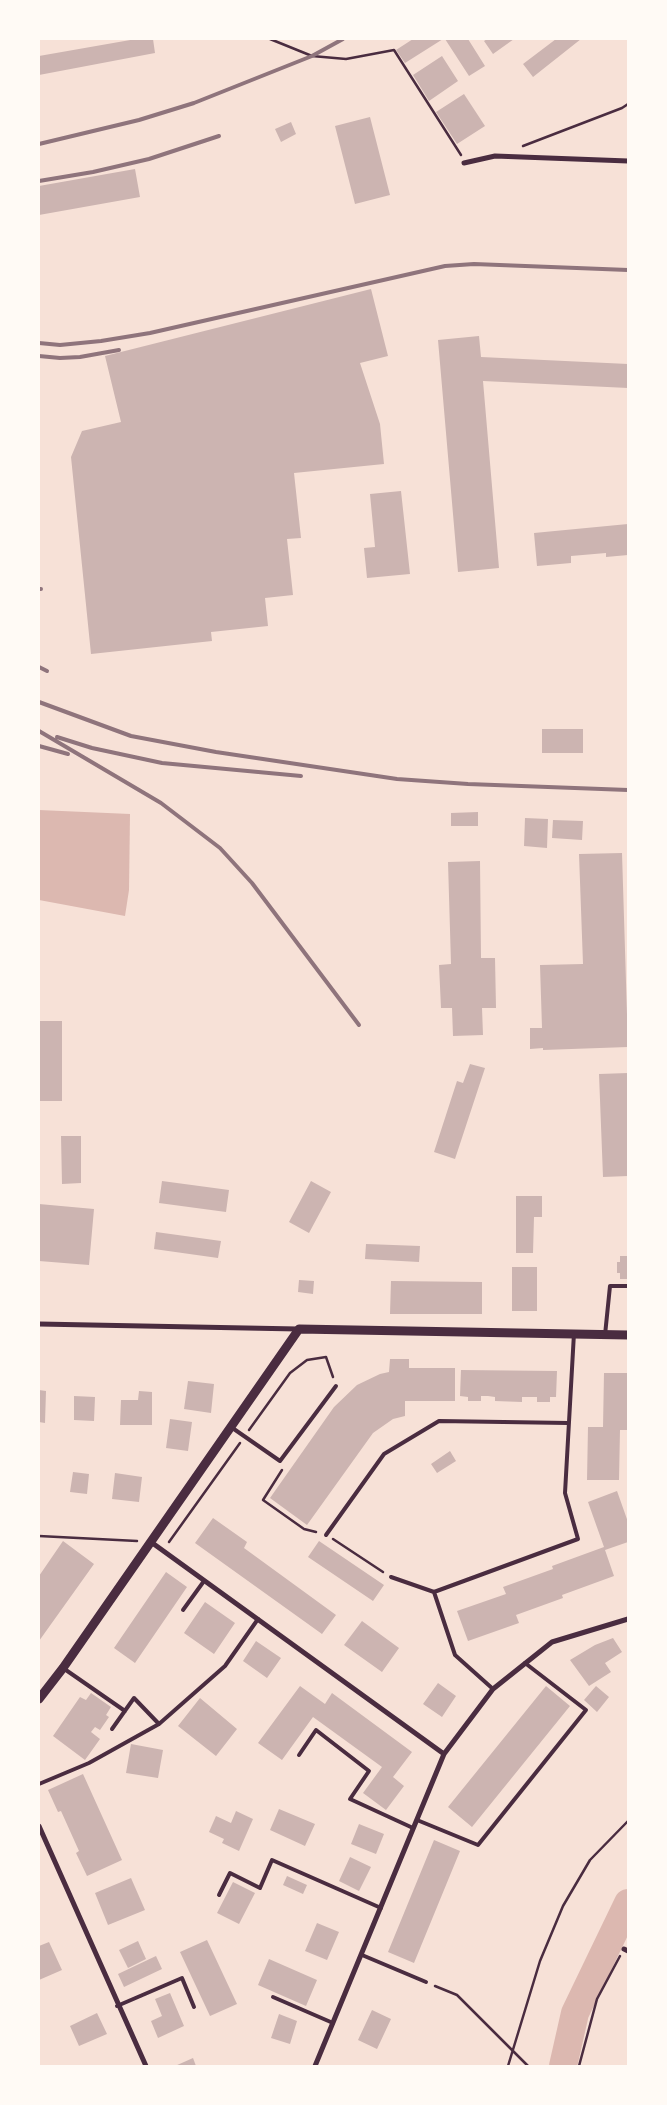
<!DOCTYPE html>
<style>
body{margin:0}
#map{position:relative;width:667px;height:2105px;overflow:hidden;background:#f7e1d7;font-family:"Playfair Display",serif}
canvas{display:block}
.frame{position:absolute;inset:0;border:40px solid #fffaf5;pointer-events:none}
</style>
<div id="map">
<canvas width="667" height="2105"></canvas>
<div class="frame"></div>
</div>
<script>
const c = document.querySelector('canvas').getContext('2d');
c.lineJoin = 'round';
function paint(path, color) { c.fillStyle = color; c.fill(path, 'evenodd'); }
const poly = rows => new Path2D(rows.map(r => 'M' + r).join(''));
function trace(path, color, width, dash) { c.strokeStyle = color; c.lineWidth = width; c.lineCap = dash ? 'butt' : 'round'; c.setLineDash(dash || []); c.stroke(path); }
paint(poly([
 [39,810,130,814,129,890,125,916,39,900]
]), '#dcb8b0');
trace(poly([
 [563,2066,575,2013,628,1903]
]), '#dcb8b0', 28);
paint(poly([
 [136,39,153,39,155,53,39,75,39,56],
 [413,39,443,39,405,63,396,50],
 [445,39,468,39,485,66,469,76],
 [487,39,514,39,493,54,484,41],
 [556,39,581,39,533,77,523,64],
 [442,56,458,81,429,101,413,75],
 [464,94,485,126,457,144,436,112],
 [370,117,390,195,355,204,335,126],
 [291,122,296,134,281,142,275,129],
 [135,169,140,197,39,215,39,186],
 [371,289,388,356,360,363,380,424,384,464,294,473,301,538,287,539,293,595,265,598,268,626,211,632,212,641,91,654,71,457,82,431,121,422,105,356],
 [479,336,481,357,628,364,628,388,483,381,499,568,458,572,438,340],
 [401,491,410,574,367,578,364,548,375,547,370,494],
 [628,524,628,555,606,557,606,553,571,556,571,563,537,566,534,533],
 [542,729,583,729,583,753,542,753],
 [478,812,478,826,451,826,451,813],
 [525,818,548,819,547,848,524,846],
 [553,820,583,821,582,840,552,838],
 [622,853,628,1047,543,1050,543,1048,530,1049,530,1028,542,1028,540,965,583,964,579,854],
 [480,861,481,958,495,958,496,1008,482,1008,483,1035,453,1036,452,1008,441,1008,439,965,451,964,448,862],
 [39,1021,62,1021,62,1101,39,1101],
 [470,1064,485,1068,455,1159,434,1152,457,1081,463,1083],
 [628,1073,628,1176,603,1177,599,1074],
 [61,1136,81,1136,81,1183,62,1184],
 [162,1181,229,1190,226,1212,159,1203],
 [311,1181,331,1192,309,1233,289,1222],
 [516,1196,542,1196,542,1217,534,1217,533,1253,516,1253],
 [39,1204,94,1209,89,1265,39,1261],
 [156,1232,221,1241,218,1258,154,1249],
 [366,1244,420,1246,419,1262,365,1259],
 [620,1256,628,1256,628,1279,620,1279,620,1273,617,1273,617,1262,620,1262],
 [512,1267,537,1267,537,1311,512,1311],
 [299,1280,314,1281,313,1294,298,1292],
 [391,1281,482,1282,482,1314,390,1314],
 [390,1359,409,1359,409,1368,455,1368,455,1401,405,1401,405,1416,393,1419,373,1433,307,1525,270,1498,334,1407,357,1385,380,1374,389,1372],
 [461,1370,557,1371,556,1397,550,1397,550,1402,537,1402,537,1397,522,1397,522,1402,495,1401,495,1397,488,1396,481,1396,481,1401,468,1401,468,1397,460,1396],
 [604,1373,628,1373,628,1430,620,1430,619,1480,587,1480,588,1427,603,1427],
 [188,1381,214,1384,211,1413,184,1409],
 [39,1390,46,1391,45,1423,39,1422],
 [139,1391,152,1392,152,1425,120,1425,121,1400,138,1400],
 [74,1396,95,1397,94,1421,74,1420],
 [170,1419,192,1422,188,1451,166,1448],
 [450,1451,456,1461,437,1473,431,1464],
 [73,1472,89,1474,87,1494,70,1492],
 [115,1473,142,1477,139,1502,112,1499],
 [617,1491,628,1522,628,1542,605,1550,614,1576,562,1595,563,1598,516,1615,519,1623,468,1641,457,1611,506,1594,503,1587,553,1569,552,1566,604,1547,588,1502],
 [213,1518,247,1542,244,1548,336,1615,322,1634,195,1543],
 [63,1541,94,1564,39,1641,39,1576],
 [319,1541,384,1585,373,1601,308,1557],
 [166,1572,187,1587,135,1663,114,1648],
 [205,1602,235,1623,214,1654,184,1633],
 [362,1621,399,1648,382,1672,344,1645],
 [613,1638,622,1652,605,1663,611,1672,589,1686,570,1660,595,1645],
 [256,1641,281,1658,267,1678,243,1661],
 [438,1683,456,1696,442,1717,423,1704],
 [300,1686,325,1704,332,1693,412,1752,393,1777,404,1786,386,1810,363,1793,382,1767,313,1717,282,1760,258,1743],
 [546,1686,570,1706,472,1827,448,1807],
 [596,1686,609,1697,597,1712,584,1700],
 [91,1693,111,1707,106,1715,109,1717,100,1730,95,1727,91,1732,100,1739,85,1760,53,1736,80,1697,86,1700],
 [200,1698,237,1729,216,1756,178,1726],
 [131,1744,163,1750,158,1778,126,1773],
 [83,1774,122,1860,87,1876,76,1853,79,1851,61,1811,58,1812,48,1790],
 [279,1809,315,1824,305,1846,270,1830],
 [236,1811,253,1819,239,1851,222,1843,224,1839,209,1832,216,1816,231,1823],
 [359,1824,384,1834,376,1854,351,1844],
 [434,1840,460,1851,414,1963,388,1952],
 [350,1857,371,1867,359,1891,339,1881],
 [287,1876,307,1885,303,1894,283,1885],
 [131,1878,145,1910,108,1925,95,1893],
 [233,1882,255,1893,239,1924,217,1913],
 [317,1923,339,1932,327,1960,305,1951],
 [207,1940,237,2004,210,2016,180,1952],
 [138,1941,146,1959,128,1968,119,1950],
 [49,1942,62,1970,39,1980,39,1946],
 [156,1956,162,1969,124,1987,118,1974],
 [269,1959,317,1980,306,2006,258,1985],
 [170,1993,184,2026,158,2038,151,2021,162,2016,155,1999],
 [372,2010,391,2019,377,2049,358,2040],
 [97,2013,107,2034,79,2046,70,2026],
 [279,2014,297,2021,290,2044,271,2038],
 [193,2058,196,2066,175,2066]
]), '#ccb4b1');
trace(poly([
 [270,39,312,56,346,59,394,50,461,155],
 [523,146,622,108,628,104],
 [249,1430,290,1373,307,1360,326,1357,333,1377],
 [282,1470,263,1500,304,1529,316,1532],
 [39,1536,137,1541],
 [333,1539,383,1572],
 [169,1542,240,1443],
 [435,1986,457,1995,528,2066],
 [508,2066,540,1961,563,1906,590,1860,628,1821],
 [579,2066,597,1999,620,1956]
]), '#4a2c40', 2.5);
trace(poly([
 [605,1335,610,1286,628,1286],
 [231,1427,280,1461,336,1386],
 [326,1535,384,1454,439,1421,568,1423],
 [391,1577,434,1592],
 [183,1610,204,1581],
 [63,1668,125,1711],
 [493,1689,455,1655,434,1592,578,1539,565,1493,574,1333],
 [112,1729,134,1698,159,1724],
 [299,1755,316,1730,369,1771,350,1799,413,1828],
 [39,1784,89,1763,159,1724,225,1666,258,1619],
 [417,1820,478,1845,586,1710,525,1663],
 [219,1895,230,1873,260,1888,272,1860,381,1908],
 [362,1955,426,1982],
 [273,1997,333,2023],
 [117,2006,182,1978,194,2007]
]), '#4a2c40', 4);
trace(poly([
 [464,163,495,156,628,161],
 [39,1324,298,1329],
 [151,1542,444,1754],
 [39,1826,146,2066],
 [624,1949,628,1951],
 [315,2066,444,1754,493,1689,552,1642,628,1619]
]), '#4a2c40', 5);
trace(poly([
 [39,1699,63,1668,299,1329,628,1335]
]), '#4a2c40', 9);
trace(poly([
 [39,144,139,120,194,103,312,56,343,39],
 [39,181,93,172,149,159,219,136],
 [39,343,60,345,101,341,150,333,445,266,474,264,628,270],
 [39,356,60,358,80,357,119,350],
 [39,589,41,589],
 [39,667,47,671],
 [39,702,131,736,216,752,397,779,468,784,628,790],
 [39,731,161,803,220,848,252,883,359,1025],
 [57,737,92,748,162,763,301,776],
 [39,746,68,754]
]), '#8f747c', 4);
</script>
